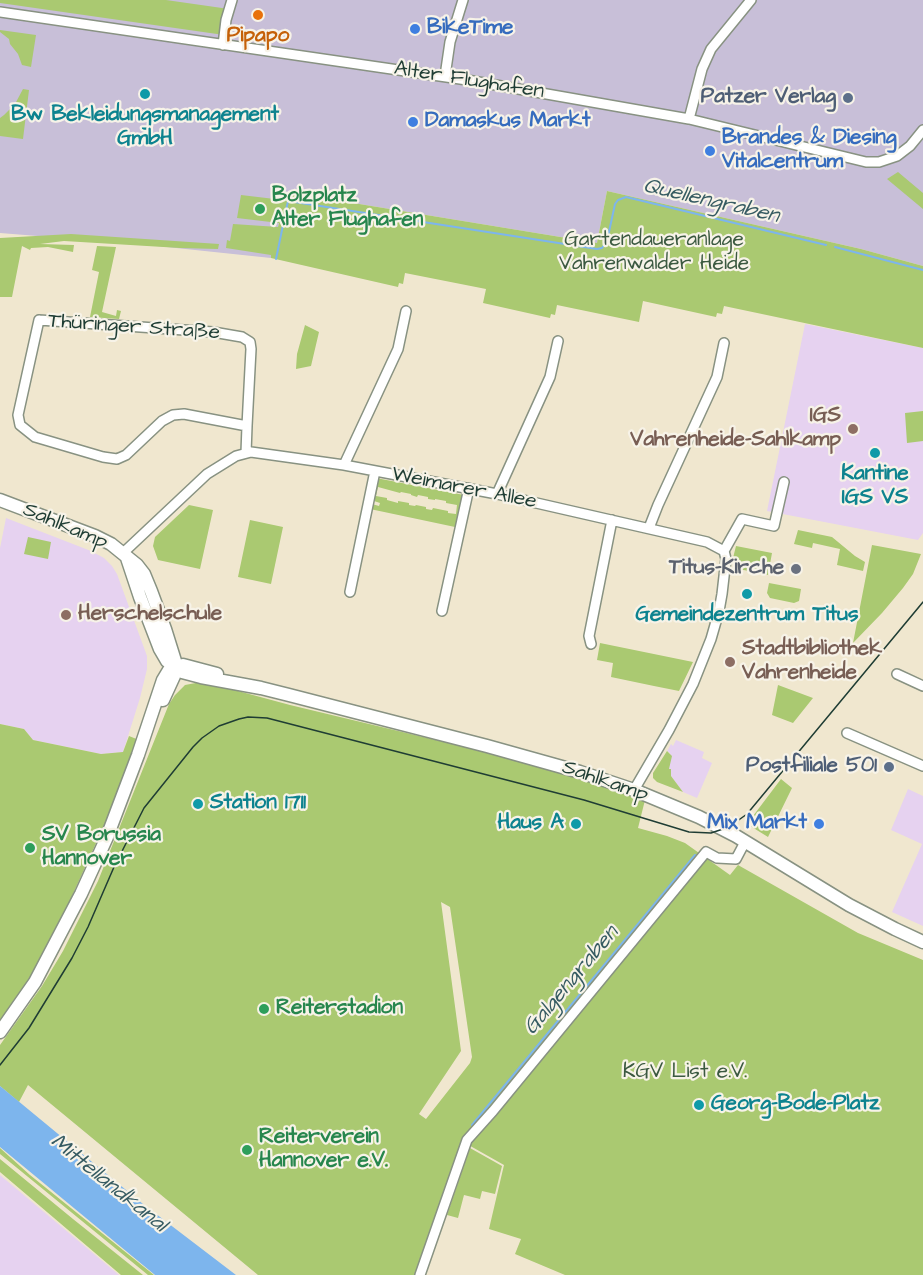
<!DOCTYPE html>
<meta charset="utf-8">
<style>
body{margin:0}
canvas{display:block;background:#f0e7cf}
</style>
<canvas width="923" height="1275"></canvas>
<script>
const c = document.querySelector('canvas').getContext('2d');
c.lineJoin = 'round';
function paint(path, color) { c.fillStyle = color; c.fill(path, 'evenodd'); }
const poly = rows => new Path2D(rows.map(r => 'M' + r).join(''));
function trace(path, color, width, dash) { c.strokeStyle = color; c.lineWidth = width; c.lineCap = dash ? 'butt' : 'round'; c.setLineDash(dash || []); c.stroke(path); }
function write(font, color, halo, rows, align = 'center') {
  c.font = font + ' "Architects Daughter",sans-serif'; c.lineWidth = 4.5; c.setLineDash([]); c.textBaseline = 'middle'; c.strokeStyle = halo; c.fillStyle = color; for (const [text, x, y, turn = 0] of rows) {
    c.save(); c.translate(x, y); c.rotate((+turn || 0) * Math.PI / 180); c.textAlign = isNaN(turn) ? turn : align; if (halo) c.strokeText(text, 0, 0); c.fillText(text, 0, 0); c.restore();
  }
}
paint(poly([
 [805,324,923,348,923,533,918,540,767,511],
 [6,518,91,551,104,558,112,566,117,574,147,656,147,669,140,698,123,752,101,754,33,740,24,729,0,724,0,548],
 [676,740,704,752,702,758,712,763,697,798,683,792,671,776,671,769,669,769,670,753,667,751,671,744,673,746],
 [908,789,923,796,923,926,892,912,922,844,891,830],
 [0,1175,119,1275,0,1275]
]), '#e6d2f0');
paint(poly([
 [0,0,923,0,923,266,861,249,607,191,597,243,286,192,271,258,138,244,0,233]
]), '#c8bfd8');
paint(poly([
 [0,0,166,0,229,9,224,35,0,3],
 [0,30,36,35,31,67,22,65,18,54,10,44,9,39,0,32],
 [23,89,29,90,23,139,0,136,0,118,4,115,15,104],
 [898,172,923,193,923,209,887,179],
 [607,191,861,249,923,266,923,348,724,306,722,314,717,313,716,317,643,301,639,322,557,305,555,315,551,314,550,318,483,303,486,289,405,273,403,284,399,283,398,287,271,258,271,255,226,248,227,240,230,241,233,224,278,227,279,223,237,218,241,195,283,200,286,192,597,243],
 [71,234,219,244,218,249,180,248,64,241,40,244,74,245,73,252,48,247,31,248,30,250,22,246,12,297,0,297,0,238],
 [97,246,116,247,102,312,116,316,117,310,121,311,119,319,90,317,99,272,92,270],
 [305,325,319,332,311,366,296,369,297,354],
 [923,411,923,441,907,443,905,413],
 [376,478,464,495,458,526,456,526,455,527,370,509,372,504,379,506,380,503,374,501,372,499],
 [378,487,400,493,401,492,411,494,411,495,417,497,418,495,428,497,428,499,435,500,435,499,446,501,446,503,457,505,456,514,448,513,448,511,433,508,432,510,426,509,426,507,416,505,415,506,409,505,409,503,398,501,398,503,387,500,387,498,376,496],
 [189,505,213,510,200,569,158,560,153,546,155,537],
 [250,520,283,527,271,584,238,577],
 [798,530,832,537,855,556,865,562,863,571,837,565,840,549,813,543,812,548,794,544],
 [28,537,51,542,48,559,24,554],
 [872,545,921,554,913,574,903,588,882,613,853,643],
 [736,546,772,553,768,575,734,568,733,558],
 [769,583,801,589,799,601,794,603,770,598,767,593],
 [600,643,693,662,679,691,654,686,611,677,613,663,597,660],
 [201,682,212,684,290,705,469,748,559,772,645,800,638,828,667,836,685,843,730,875,738,865,858,933,923,960,923,1275,565,1275,515,1254,521,1239,489,1229,504,1165,465,1143,417,1275,258,1275,28,1085,19,1102,0,1086,0,1045,42,986,63,951,98,881,169,704,175,695,185,685],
 [441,902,450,907,472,1057,470,1063,426,1119,419,1114,461,1051],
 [778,685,813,698,793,723,772,715],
 [0,724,24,729,33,740,101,754,123,752,129,736,139,740,111,810,58,927,29,979,0,1022],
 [667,751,672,756,669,769,671,769,671,776,683,792,657,782,653,778,653,773],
 [781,779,792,788,768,837,747,824],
 [0,1148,30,1175,154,1275,148,1275,0,1154],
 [470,1148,502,1166,495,1194,482,1191,480,1199,464,1195,458,1218,447,1215],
 [0,1159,73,1219,143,1275,121,1275,0,1172]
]), '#aac971');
paint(poly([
 [0,1086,143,1204,236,1275,155,1275,0,1147]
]), '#7db5ed');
trace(poly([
 [835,247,923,270],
 [276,259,288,201,597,249,602,248,607,241,615,204,618,200,626,197,826,245],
 [472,1125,695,855]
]), '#7db5ed', 2);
const minor = poly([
 [0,12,467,80,689,119,866,162,879,162,897,156,910,146,923,130],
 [223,45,226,20,232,0],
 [445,76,450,42,463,0],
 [689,119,702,69,711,49,751,0],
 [39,320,213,332,242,337,250,342,251,349,247,426,184,414,173,415,162,421,126,455,117,459,103,457,35,437,20,425,18,415,39,320],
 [246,453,247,426],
 [344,465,398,349,406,311],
 [497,494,550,377,558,341],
 [649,528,658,505,717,377,724,343],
 [724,551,742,519,774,526,784,482],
 [123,553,207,474,236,456,251,452,344,465,497,494,707,542,724,551],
 [350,592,375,471],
 [442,611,469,488],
 [591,644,589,636,612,520],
 [897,674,923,686],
 [847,733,923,766],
 [634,790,669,730,693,684,711,639,719,611,722,594,726,559,724,551],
 [420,1275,467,1140,493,1111,706,852,717,858,736,859,745,842]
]);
const tertiary = poly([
 [0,500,95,536,111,544,137,565,144,574,151,591,165,629,175,661,174,676,163,700],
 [127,558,140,597,160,649,167,661,182,672,201,677,261,688,289,695,487,746,580,772,634,790,699,817,736,836,849,905,895,929,923,942],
 [0,1032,35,982,81,894,107,837,138,755,163,680,169,670,175,667,183,665,217,674]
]);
trace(minor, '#889282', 12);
trace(tertiary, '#889282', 15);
trace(minor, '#fff', 9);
trace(tertiary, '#fff', 12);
trace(poly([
 [0,1065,29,1028,72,958,88,927,114,867,144,808,193,747,202,738,219,726,239,719,248,717,267,718,584,800,689,832,711,833,729,827,747,814,923,602]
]), '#1f3d34', 1.5);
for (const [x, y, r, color] of [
 [258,15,6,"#e8710a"],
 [415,29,6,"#3f7fe0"],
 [145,94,6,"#0f9aa8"],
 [848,98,6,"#5c6f8a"],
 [413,122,6,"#3f7fe0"],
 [710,151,6,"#3f7fe0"],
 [260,209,6,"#2e9e5b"],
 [853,429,6,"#8d6e63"],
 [875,453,6,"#0f9aa8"],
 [796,569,6,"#6b7280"],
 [747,594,6,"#0f9aa8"],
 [66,615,6,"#8d6e63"],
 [730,662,6,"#8d6e63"],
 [889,767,6,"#5c6f8a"],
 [198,804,6,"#0f9aa8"],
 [576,824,6,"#0f9aa8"],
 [819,824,6,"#3f7fe0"],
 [30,848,6,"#2e9e5b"],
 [264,1009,6,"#2e9e5b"],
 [699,1105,6,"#0f9aa8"],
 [247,1150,6,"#2e9e5b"]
]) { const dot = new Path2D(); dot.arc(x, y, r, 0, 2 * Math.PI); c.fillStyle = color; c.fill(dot); trace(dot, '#f7f3e8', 2); }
write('bold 21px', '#366cbe', '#f7f3e8', [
 ["BikeTime",427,29],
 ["Damaskus Markt",425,122],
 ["Brandes & Diesing",722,139],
 ["Vitalcentrum",722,163],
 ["Mix Markt",807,824,"right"]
], 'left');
write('bold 21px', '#c56008', '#f7f3e8', [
 ["Pipapo",258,37]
]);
write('21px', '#1f3d34', '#f7f3e8', [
 ["Alter Flughafen",469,81,9],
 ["Thüringer Straße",134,328,4],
 ["Weimarer Allee",464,489,11],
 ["Sahlkamp",65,527,23],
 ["Sahlkamp",605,782,19]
]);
write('bold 21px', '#4e5e75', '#f7f3e8', [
 ["Patzer Verlag",836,98],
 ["Postfiliale 501",877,767]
], 'right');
write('bold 21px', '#0d838f', '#f7f3e8', [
 ["Bw Bekleidungsmanagement",145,116],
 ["GmbH",145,140],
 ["Kantine",875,475],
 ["IGS VS",875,499],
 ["Gemeindezentrum Titus",747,616],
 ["Station 1711",210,804,"left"],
 ["Haus A",564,824,"right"],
 ["Georg-Bode-Platz",711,1105,"left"]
]);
write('bold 21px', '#27864d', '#f7f3e8', [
 ["Bolzplatz",272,197],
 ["Alter Flughafen",272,221],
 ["SV Borussia",42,836],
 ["Hannover",42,860],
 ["Reiterstadion",276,1009],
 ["Reiterverein",259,1138],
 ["Hannover e.V.",259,1162]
], 'left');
write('21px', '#3b5940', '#f7f3e8', [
 ["Gartendaueranlage",654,241],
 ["Vahrenwalder Heide",654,265],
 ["KGV List e.V.",685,1073]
]);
write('bold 21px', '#785e54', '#f7f3e8', [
 ["IGS",841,417,"right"],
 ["Vahrenheide-Sahlkamp",841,441,"right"],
 ["Herschelschule",78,615],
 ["Stadtbibliothek",742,650],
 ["Vahrenheide",742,674]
], 'left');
write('bold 21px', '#5b616d', '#f7f3e8', [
 ["Titus-Kirche",784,569]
], 'right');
write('italic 22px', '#365b62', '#f7f3e8', [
 ["Quellengraben",711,202,13],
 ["Galgengraben",572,981,-50],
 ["Mittellandkanal",108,1184,39]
]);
</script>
